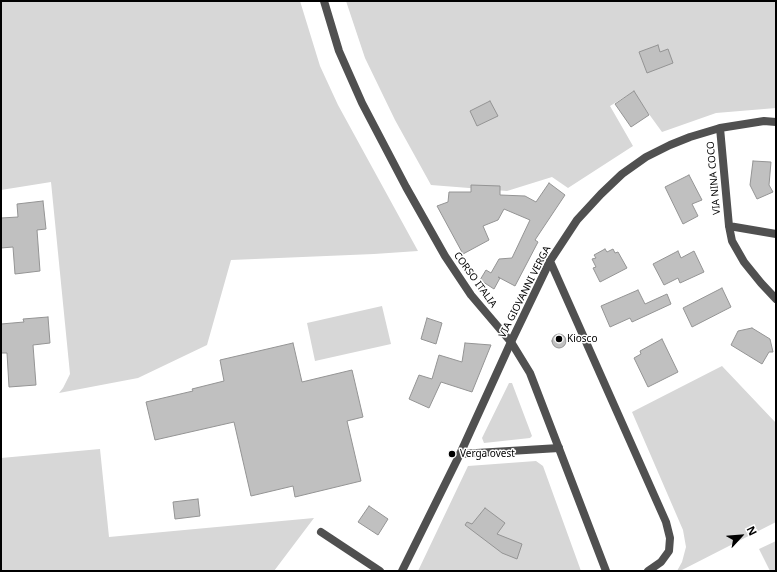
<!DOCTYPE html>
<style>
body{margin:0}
#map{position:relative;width:777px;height:572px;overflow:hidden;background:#fff;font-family:"Noto Sans",sans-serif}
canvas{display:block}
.frame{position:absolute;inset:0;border:2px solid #000;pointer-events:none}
.north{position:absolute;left:721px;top:516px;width:40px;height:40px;-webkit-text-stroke:3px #fff;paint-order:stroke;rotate:64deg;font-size:11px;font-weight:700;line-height:16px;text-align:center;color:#000}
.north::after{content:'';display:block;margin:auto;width:14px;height:18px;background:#000;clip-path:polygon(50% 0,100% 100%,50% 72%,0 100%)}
</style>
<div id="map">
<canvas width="777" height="572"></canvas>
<div class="frame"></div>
<div class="north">N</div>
</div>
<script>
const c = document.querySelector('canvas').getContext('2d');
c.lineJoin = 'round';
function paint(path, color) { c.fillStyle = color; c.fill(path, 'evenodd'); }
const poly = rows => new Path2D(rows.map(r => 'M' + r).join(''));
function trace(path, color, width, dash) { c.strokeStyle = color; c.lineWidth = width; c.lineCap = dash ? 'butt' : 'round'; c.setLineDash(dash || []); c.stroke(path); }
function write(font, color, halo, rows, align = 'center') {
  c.font = font + ' "Noto Sans",sans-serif'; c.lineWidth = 3; c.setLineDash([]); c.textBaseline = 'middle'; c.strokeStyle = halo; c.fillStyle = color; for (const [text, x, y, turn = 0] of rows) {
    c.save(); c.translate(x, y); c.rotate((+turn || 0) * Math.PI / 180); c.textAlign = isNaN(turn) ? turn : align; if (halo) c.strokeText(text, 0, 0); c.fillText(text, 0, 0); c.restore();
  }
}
paint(poly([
 [1,1,300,1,320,66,338,105,418,251,374,254,231,260,207,345,138,378,59,393,63,388,70,374,51,182,1,190],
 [346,1,776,1,776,108,716,113,662,132,633,92,610,106,633,146,568,188,552,177,507,191,431,185,395,120,365,58],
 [382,306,391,344,315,361,307,323],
 [722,366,776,423,776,522,680,571,677,571,682,562,686,547,683,530,632,412],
 [509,383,512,383,532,436,530,438,484,443,482,438],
 [100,449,109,537,314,518,274,571,1,571,1,458],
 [536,461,543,466,581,571,418,571,468,466],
 [776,541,776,571,770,571,759,549]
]), '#d7d7d7');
const building = poly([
 [658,45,660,52,668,49,673,63,647,73,639,52,658,45],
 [634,91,649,115,631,127,615,104,634,91],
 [490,101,498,116,477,126,470,111,490,101],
 [753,161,771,162,769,185,773,192,757,199,750,185,753,161],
 [689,175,702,200,692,204,698,216,683,224,665,187,689,175],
 [549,183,565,195,535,240,538,242,515,286,498,277,500,278,494,289,480,280,486,270,491,273,499,259,512,258,530,220,504,209,498,220,483,226,489,240,463,254,437,206,448,202,449,192,471,192,471,185,500,186,500,195,525,196,536,202,549,183],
 [43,201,46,229,37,230,40,271,15,274,13,247,1,248,1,218,18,217,17,204,43,201],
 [605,249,607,252,613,249,615,253,618,252,627,268,600,282,593,268,596,267,592,259,596,258,594,255,605,249],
 [678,251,681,258,694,251,704,272,680,283,678,278,664,285,653,264,678,251],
 [722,288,731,307,692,327,683,308,722,288],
 [638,290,645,304,667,294,671,304,632,322,630,318,610,327,601,306,638,290],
 [48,317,50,343,33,345,36,385,9,387,7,353,1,353,1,324,24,322,23,319,48,317],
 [427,318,442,323,436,344,421,339,427,318],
 [752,328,770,339,773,352,769,352,762,364,731,345,738,331,752,328],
 '552 341a7 7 0 1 1 14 0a7 7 0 1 1-14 0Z',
 [662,339,678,372,648,387,634,358,641,354,640,351,662,339],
 [293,343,302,382,352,370,363,417,347,421,361,481,295,497,293,486,251,496,234,422,155,440,146,402,193,391,192,389,224,381,220,360,293,343],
 [465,343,491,345,472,392,441,382,429,408,409,399,419,375,432,379,439,355,462,362,465,343],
 [198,499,200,516,175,519,173,502,198,499],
 [369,506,388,519,378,535,358,522,369,506],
 [485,508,505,523,497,534,522,544,517,559,502,553,465,525,467,522,472,524,485,508]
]);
paint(building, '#c0c0c0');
trace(building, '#949494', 1);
trace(poly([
 [720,128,729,226,732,241,744,262,761,283,776,299],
 [729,226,776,234],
 [550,261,666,522,670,538,669,551,661,562,648,571],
 [460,454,559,448],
 [321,532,380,571],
 [402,571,460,454,511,342,550,261,577,220,601,194,622,174,646,157,670,145,690,137,720,128,764,121,776,122]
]), '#505050', 8);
trace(poly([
 [324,1,339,51,362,103,406,187,445,256,471,295,511,342,530,373,606,571]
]), '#505050', 8);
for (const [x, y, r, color] of [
 [559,339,4,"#000"],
 [452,454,4,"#000"]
]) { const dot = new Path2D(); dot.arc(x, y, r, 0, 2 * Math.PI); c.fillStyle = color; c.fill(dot); trace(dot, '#fff', 1.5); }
write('10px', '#000', '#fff', [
 ["VIA NINA COCO",714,178,-95],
 ["CORSO ITALIA",475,280,54],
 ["VIA GIOVANNI VERGA",525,292,-63]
]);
write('10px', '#000', '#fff', [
 ["Kiosco",567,339],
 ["Verga ovest",460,454]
], 'left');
</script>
